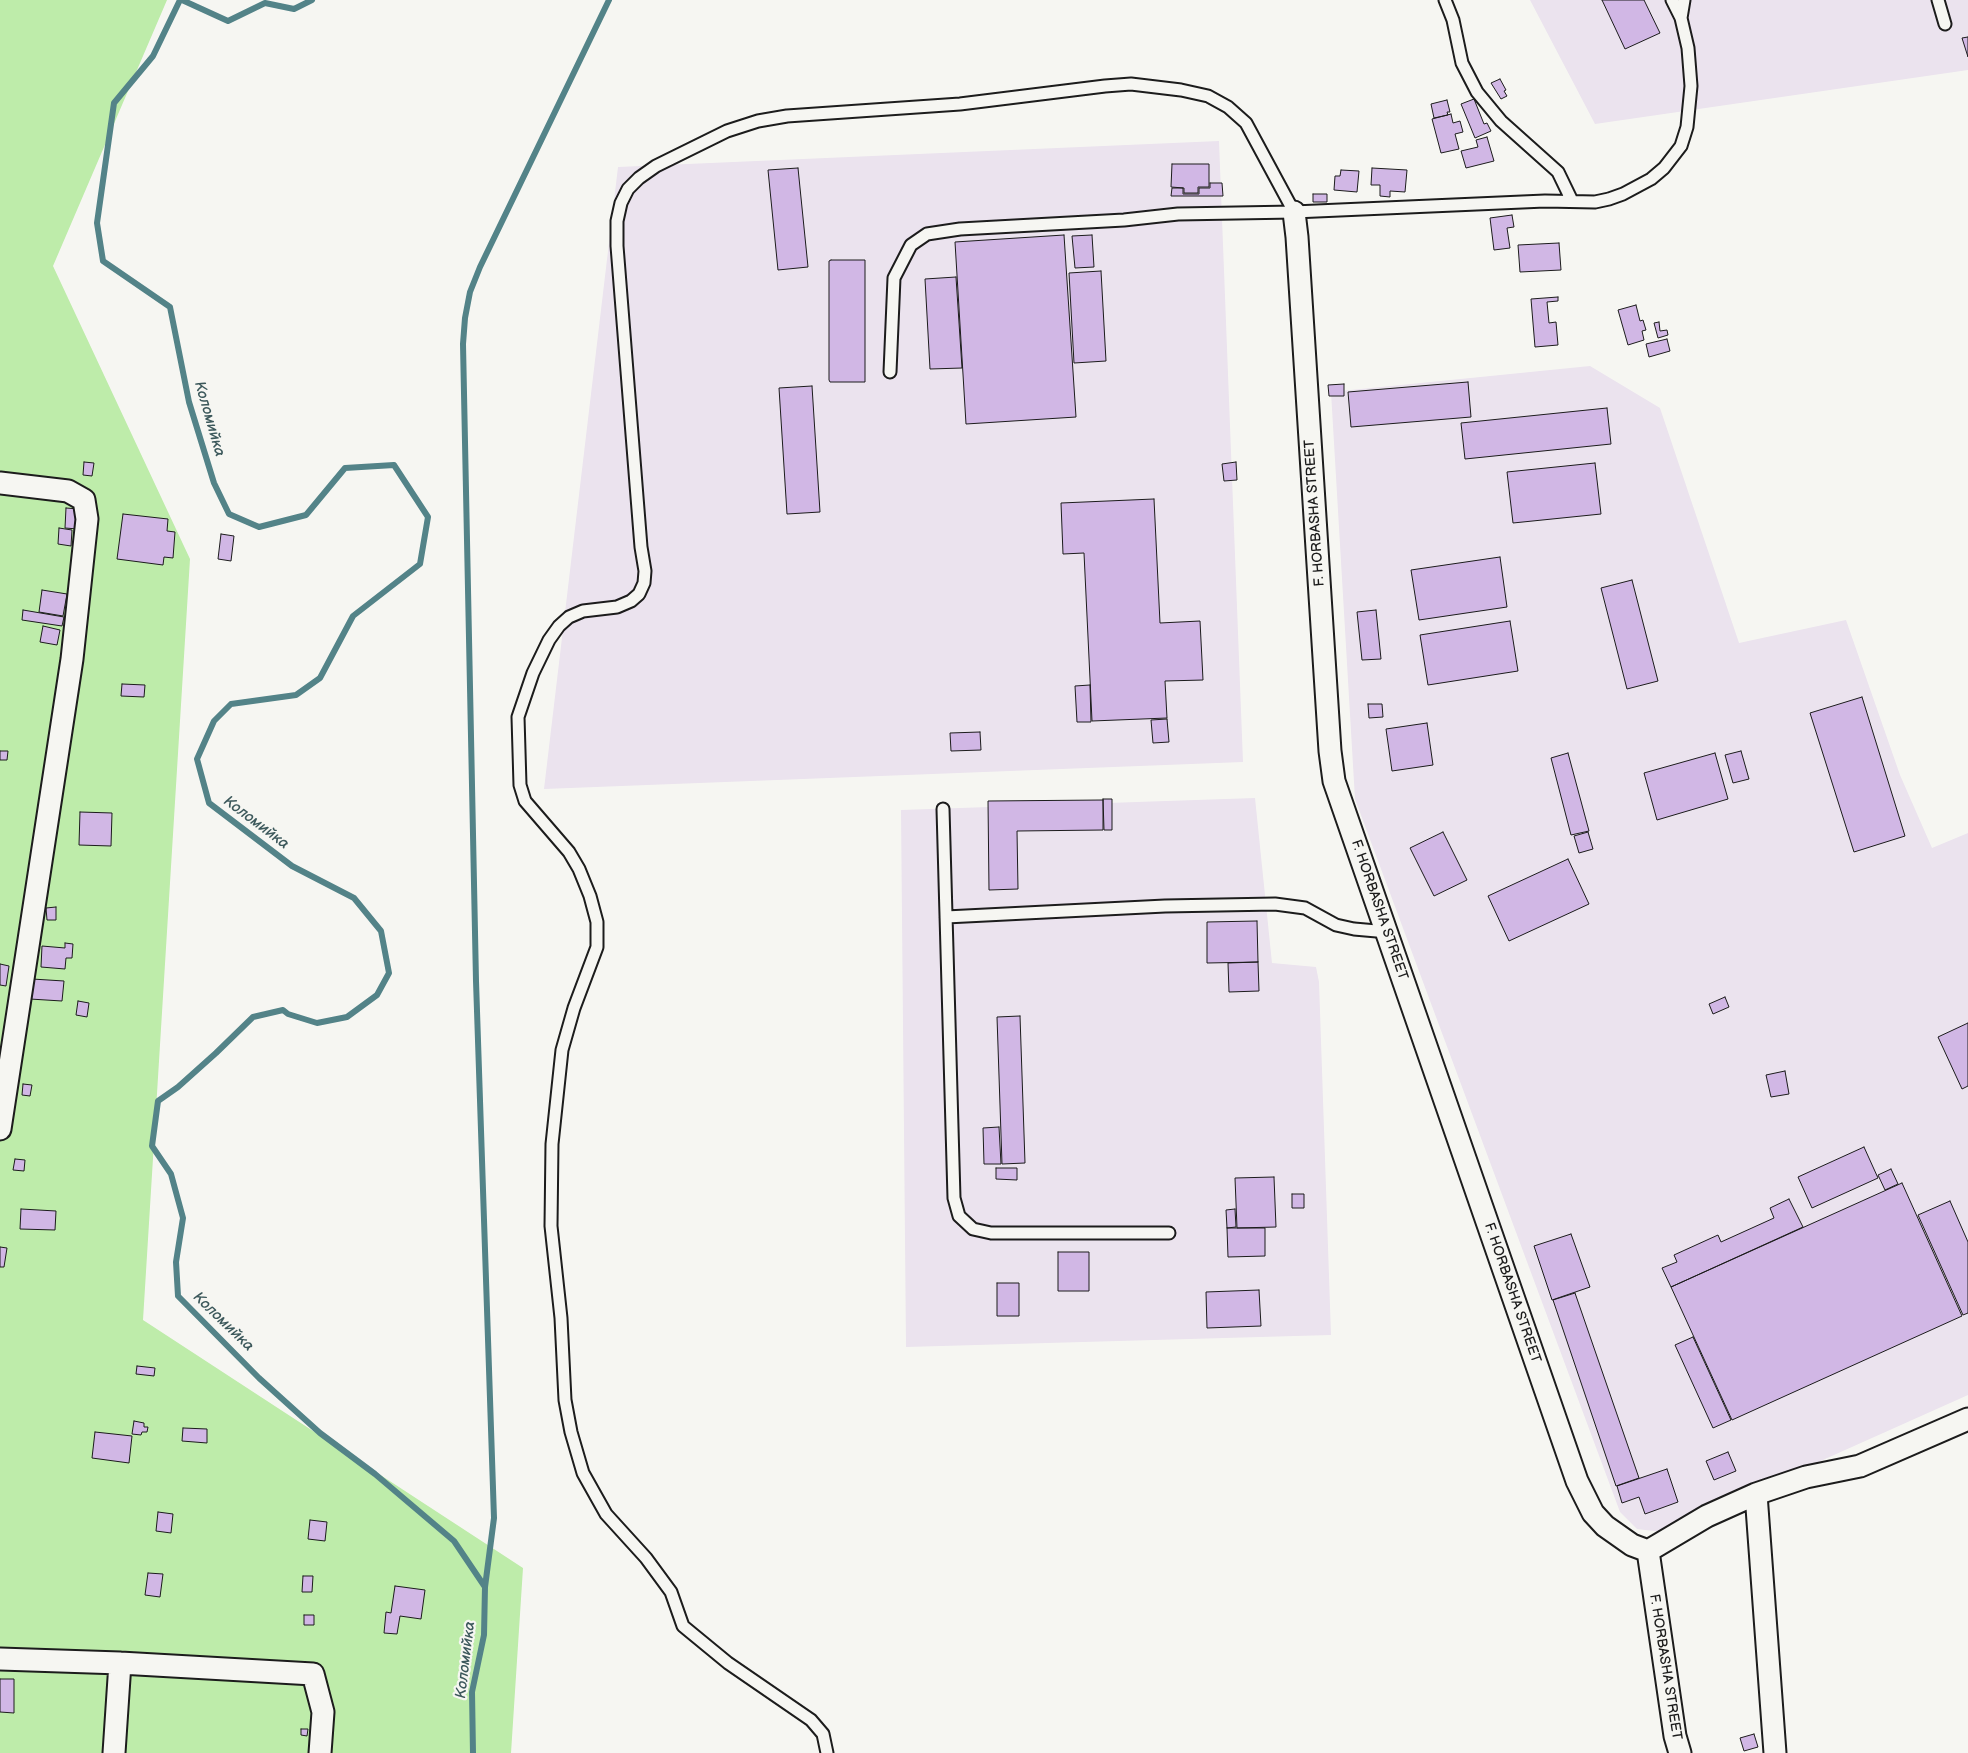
<!DOCTYPE html>
<meta charset="utf-8">
<style>
body{margin:0}
canvas{display:block;background:#f6f6f2}
</style>
<canvas width="1968" height="1753"></canvas>
<script>
const c = document.querySelector('canvas').getContext('2d');
c.lineJoin = 'round';
function paint(path, color) { c.fillStyle = color; c.fill(path, 'evenodd'); }
const poly = rows => new Path2D(rows.map(r => 'M' + r).join(''));
function trace(path, color, width, dash) { c.strokeStyle = color; c.lineWidth = width; c.lineCap = dash ? 'butt' : 'round'; c.setLineDash(dash || []); c.stroke(path); }
function write(font, color, halo, rows, align = 'center') {
  c.font = font + ' "Balsamiq Sans",sans-serif'; c.lineWidth = 4.5; c.setLineDash([]); c.textBaseline = 'middle'; c.strokeStyle = halo; c.fillStyle = color; for (const [text, x, y, turn = 0] of rows) {
    c.save(); c.translate(x, y); c.rotate((+turn || 0) * Math.PI / 180); c.textAlign = isNaN(turn) ? turn : align; if (halo) c.strokeText(text, 0, 0); c.fillText(text, 0, 0); c.restore();
  }
}
paint(poly([
 [1530,0,1968,0,1968,70,1595,124],
 [1219,141,1243,762,544,789,618,167],
 [1590,366,1660,408,1739,643,1846,620,1900,775,1932,848,1968,833,1968,1395,1662,1532,1637,1529,1620,1512,1355,799,1331,392],
 [1255,798,1272,963,1316,967,1319,982,1331,1335,906,1347,901,810]
]), '#ebe3ee');
paint(poly([
 [0,0,167,0,53,266,190,559,143,1320,523,1568,511,1753,0,1753]
]), '#beecaa');
trace(poly([
 [180,0,153,56,114,103,97,223,103,261,170,307,189,402,214,483,229,514,259,527,306,515,345,468,394,465,428,517,420,564,353,616,320,678,296,695,231,704,214,721,197,759,209,803,292,866,354,898,381,931,389,973,377,995,347,1017,317,1023,288,1014,283,1010,253,1017,216,1053,178,1087,158,1101,152,1146,171,1174,183,1218,176,1262,178,1296,259,1378,320,1433,375,1474,454,1541,485,1587,484,1635,472,1692,473,1753],
 [182,0,228,21,265,3,294,9,312,0],
 [485,1587,494,1518,476,981,463,344,465,318,470,292,480,267,609,0]
]), '#538388', 6);
const building = poly([
 [1602,0,1644,0,1660,33,1625,49,1602,0],
 [1968,37,1968,57,1962,38,1968,37],
 [1500,79,1506,90,1504,91,1507,96,1501,99,1491,83,1500,79],
 [1474,99,1484,124,1487,123,1491,131,1475,138,1461,104,1474,99],
 [1447,100,1450,112,1447,112,1448,115,1434,118,1431,104,1447,100],
 [1451,114,1453,123,1460,121,1463,132,1455,134,1459,149,1441,153,1432,119,1451,114],
 [1487,137,1494,161,1466,168,1461,151,1478,147,1476,140,1487,137],
 [1172,164,1209,164,1209,187,1198,187,1198,193,1184,193,1184,188,1171,187,1172,164],
 [798,168,808,267,778,270,768,170,798,168],
 [1372,168,1407,170,1405,192,1390,191,1390,197,1380,196,1380,185,1371,185,1372,168],
 [1341,170,1359,171,1357,192,1334,190,1335,176,1340,176,1341,170],
 [1210,183,1222,183,1223,196,1171,196,1172,188,1183,188,1183,194,1199,194,1199,188,1210,188,1210,183],
 [1313,194,1327,194,1327,202,1313,202,1313,194],
 [1512,215,1514,227,1507,228,1510,248,1494,250,1490,218,1512,215],
 [1064,235,1076,417,966,424,955,242,1064,235],
 [1092,235,1094,267,1075,268,1072,236,1092,235],
 [1559,243,1561,270,1520,272,1518,245,1559,243],
 [831,260,865,260,865,382,830,382,829,380,829,261,831,260],
 [1101,271,1106,361,1074,363,1069,273,1101,271],
 [956,277,962,368,930,369,925,279,956,277],
 [1558,297,1558,301,1547,302,1549,323,1556,322,1558,345,1535,347,1531,299,1558,297],
 [1636,305,1640,321,1643,320,1646,330,1642,331,1644,340,1628,345,1618,310,1636,305],
 [1659,322,1660,331,1667,330,1668,335,1658,338,1654,323,1659,322],
 [1667,339,1670,351,1649,357,1646,344,1667,339],
 [1468,382,1471,417,1351,427,1348,392,1468,382],
 [1344,384,1344,396,1329,396,1328,385,1344,384],
 [812,386,820,512,787,514,779,388,812,386],
 [1607,408,1611,444,1465,459,1461,423,1607,408],
 [84,462,94,463,92,476,83,475,84,462],
 [1236,462,1237,480,1224,481,1222,464,1236,462],
 [1595,463,1601,514,1513,523,1507,472,1595,463],
 [1154,499,1160,623,1200,621,1203,680,1165,681,1167,718,1092,721,1084,553,1063,554,1061,503,1154,499],
 [66,508,79,509,78,529,65,528,66,508],
 [123,514,168,519,167,531,175,532,173,558,164,557,163,565,117,559,123,514],
 [59,528,72,530,71,546,58,544,59,528],
 [221,534,234,536,231,561,218,559,221,534],
 [1500,557,1507,607,1419,620,1411,570,1500,557],
 [1632,580,1658,681,1627,689,1601,588,1632,580],
 [42,590,67,594,63,616,39,612,42,590],
 [23,610,64,617,62,626,22,620,23,610],
 [1376,610,1381,659,1362,660,1357,612,1376,610],
 [1510,621,1518,671,1428,685,1420,635,1510,621],
 [43,626,60,630,57,645,40,642,43,626],
 [122,684,145,685,144,697,121,696,122,684],
 [1090,685,1091,722,1077,722,1075,686,1090,685],
 [1862,697,1905,836,1854,852,1810,713,1862,697],
 [1368,704,1382,704,1383,717,1369,718,1368,704],
 [1167,719,1169,742,1153,743,1151,720,1167,719],
 [1427,723,1433,765,1392,771,1386,729,1427,723],
 [980,732,981,750,951,751,950,733,980,732],
 [0,751,8,751,7,760,0,760,0,751],
 [1741,751,1749,779,1733,783,1725,755,1741,751],
 [1568,753,1589,831,1571,835,1551,758,1568,753],
 [1715,753,1728,799,1657,820,1644,773,1715,753],
 [1103,799,1112,799,1112,830,1104,830,1103,799],
 [1103,800,1103,830,1017,831,1018,889,989,890,988,801,1103,800],
 [80,812,112,813,111,846,79,845,80,812],
 [1443,832,1467,880,1434,896,1410,848,1443,832],
 [1588,832,1593,849,1579,853,1574,836,1588,832],
 [1568,859,1589,904,1509,941,1488,896,1568,859],
 [56,907,56,920,47,920,46,908,56,907],
 [1257,921,1258,962,1207,963,1207,922,1257,921],
 [65,943,73,944,72,958,66,958,65,969,41,967,42,946,65,948,65,943],
 [1258,962,1259,991,1229,992,1228,963,1258,962],
 [0,964,9,966,6,986,0,985,0,964],
 [32,979,64,981,62,1001,30,999,32,979],
 [1725,997,1729,1007,1713,1014,1709,1004,1725,997],
 [78,1001,89,1003,87,1017,76,1015,78,1001],
 [1020,1016,1025,1163,1002,1164,997,1017,1020,1016],
 [1968,1023,1968,1086,1962,1089,1938,1037,1968,1023],
 [1785,1071,1789,1094,1771,1097,1766,1075,1785,1071],
 [23,1084,32,1085,30,1096,22,1095,23,1084],
 [999,1127,1001,1164,984,1164,983,1128,999,1127],
 [1864,1147,1878,1178,1812,1208,1798,1177,1864,1147],
 [15,1159,25,1160,24,1171,13,1170,15,1159],
 [996,1168,1017,1168,1017,1180,996,1179,996,1168],
 [1891,1169,1898,1184,1885,1190,1878,1175,1891,1169],
 [1274,1177,1276,1227,1237,1228,1235,1178,1274,1177],
 [1902,1183,1962,1316,1732,1420,1671,1287,1902,1183],
 [1292,1194,1304,1194,1304,1208,1292,1208,1292,1194],
 [1789,1199,1803,1227,1671,1287,1662,1268,1677,1262,1674,1255,1718,1235,1721,1242,1774,1218,1770,1208,1789,1199],
 [1950,1201,1968,1242,1968,1313,1963,1315,1918,1215,1950,1201],
 [21,1209,56,1211,55,1230,20,1229,21,1209],
 [1235,1209,1236,1227,1227,1228,1226,1210,1235,1209],
 [1227,1228,1265,1228,1265,1256,1228,1257,1227,1228],
 [1571,1234,1590,1287,1552,1300,1534,1246,1571,1234],
 [0,1247,7,1248,4,1267,0,1267,0,1247],
 [1058,1252,1089,1252,1089,1291,1058,1291,1058,1252],
 [997,1283,1019,1283,1019,1316,997,1316,997,1283],
 [1259,1290,1261,1326,1207,1328,1206,1292,1259,1290],
 [1575,1293,1639,1478,1616,1486,1553,1300,1575,1293],
 [1693,1337,1731,1420,1713,1428,1675,1345,1693,1337],
 [137,1366,155,1368,154,1376,136,1374,137,1366],
 [134,1421,144,1423,144,1427,148,1427,147,1432,142,1432,141,1435,132,1434,134,1421],
 [183,1428,207,1429,207,1443,182,1441,183,1428],
 [95,1432,132,1436,129,1463,92,1458,95,1432],
 [1728,1452,1736,1471,1714,1480,1706,1461,1728,1452],
 [1667,1469,1678,1502,1645,1514,1639,1497,1622,1503,1617,1486,1667,1469],
 [158,1512,173,1514,171,1533,156,1531,158,1512],
 [310,1520,327,1522,325,1541,308,1539,310,1520],
 [148,1573,163,1574,160,1597,145,1595,148,1573],
 [303,1576,313,1576,312,1592,302,1592,303,1576],
 [395,1586,425,1590,421,1619,400,1616,397,1634,384,1633,386,1612,391,1613,395,1586],
 [304,1615,314,1615,314,1625,304,1625,304,1615],
 [0,1679,14,1679,14,1713,0,1712,0,1679],
 [301,1729,308,1729,307,1736,301,1735,301,1729],
 [1754,1734,1758,1747,1744,1751,1740,1738,1754,1734]
]);
paint(building, '#d1b7e5');
trace(building, '#1c1c1c', 1);
const lane = poly([
 [1445,0,1453,20,1462,63,1477,92,1501,121,1558,172,1572,201],
 [1938,0,1945,24],
 [1681,18,1684,0],
 [890,372,894,278,911,245,927,234,960,229,1124,220,1178,214,1294,212,1545,201,1595,202,1609,199,1623,194,1651,179,1664,168,1681,146,1687,127,1691,86,1688,48,1681,18,1672,0],
 [943,809,954,1198,959,1216,973,1229,991,1233,1169,1233],
 [946,917,1165,906,1275,904,1305,908,1336,925,1354,929,1388,932],
 [827,1753,823,1734,811,1720,728,1663,683,1626,671,1592,646,1558,606,1514,583,1473,571,1432,565,1400,561,1318,551,1226,552,1144,562,1050,574,1008,597,947,597,922,590,896,579,869,569,852,525,801,520,785,518,717,533,673,549,640,559,626,569,617,583,611,617,607,631,601,639,594,644,583,645,571,641,547,617,246,617,221,621,203,628,189,639,178,656,166,727,131,758,121,787,116,960,104,1105,86,1131,84,1181,90,1208,96,1228,107,1246,123,1294,212]
]);
const street = poly([
 [1294,212,1297,237,1330,751,1334,781,1577,1481,1593,1513,1605,1526,1632,1545,1648,1551,1675,1736,1680,1753],
 [0,483,68,491,84,500,87,519,72,659,0,1129],
 [1756,1494,1775,1753],
 [1648,1551,1707,1516,1756,1494,1806,1477,1860,1466,1968,1419],
 [0,1659,120,1663,313,1674,323,1712,320,1753],
 [114,1753,120,1663]
]);
trace(lane, '#1c1c1c', 15);
trace(street, '#1c1c1c', 25);
trace(lane, '#f6f6f2', 11);
trace(street, '#f6f6f2', 21);
write('14px', '#1c1c1c', '#f6f6f2', [
 ["F. HORBASHA STREET",1315,513,-94],
 ["F. HORBASHA STREET",1379,910,71],
 ["F. HORBASHA STREET",1512,1293,71],
 ["F. HORBASHA STREET",1665,1667,81]
]);
write('italic 15px', '#3c585b', '#f6f6f2', [
 ["Коломийка",209,419,74],
 ["Коломийка",256,823,37],
 ["Коломийка",223,1322,44],
 ["Коломийка",466,1660,-83]
]);
</script>
